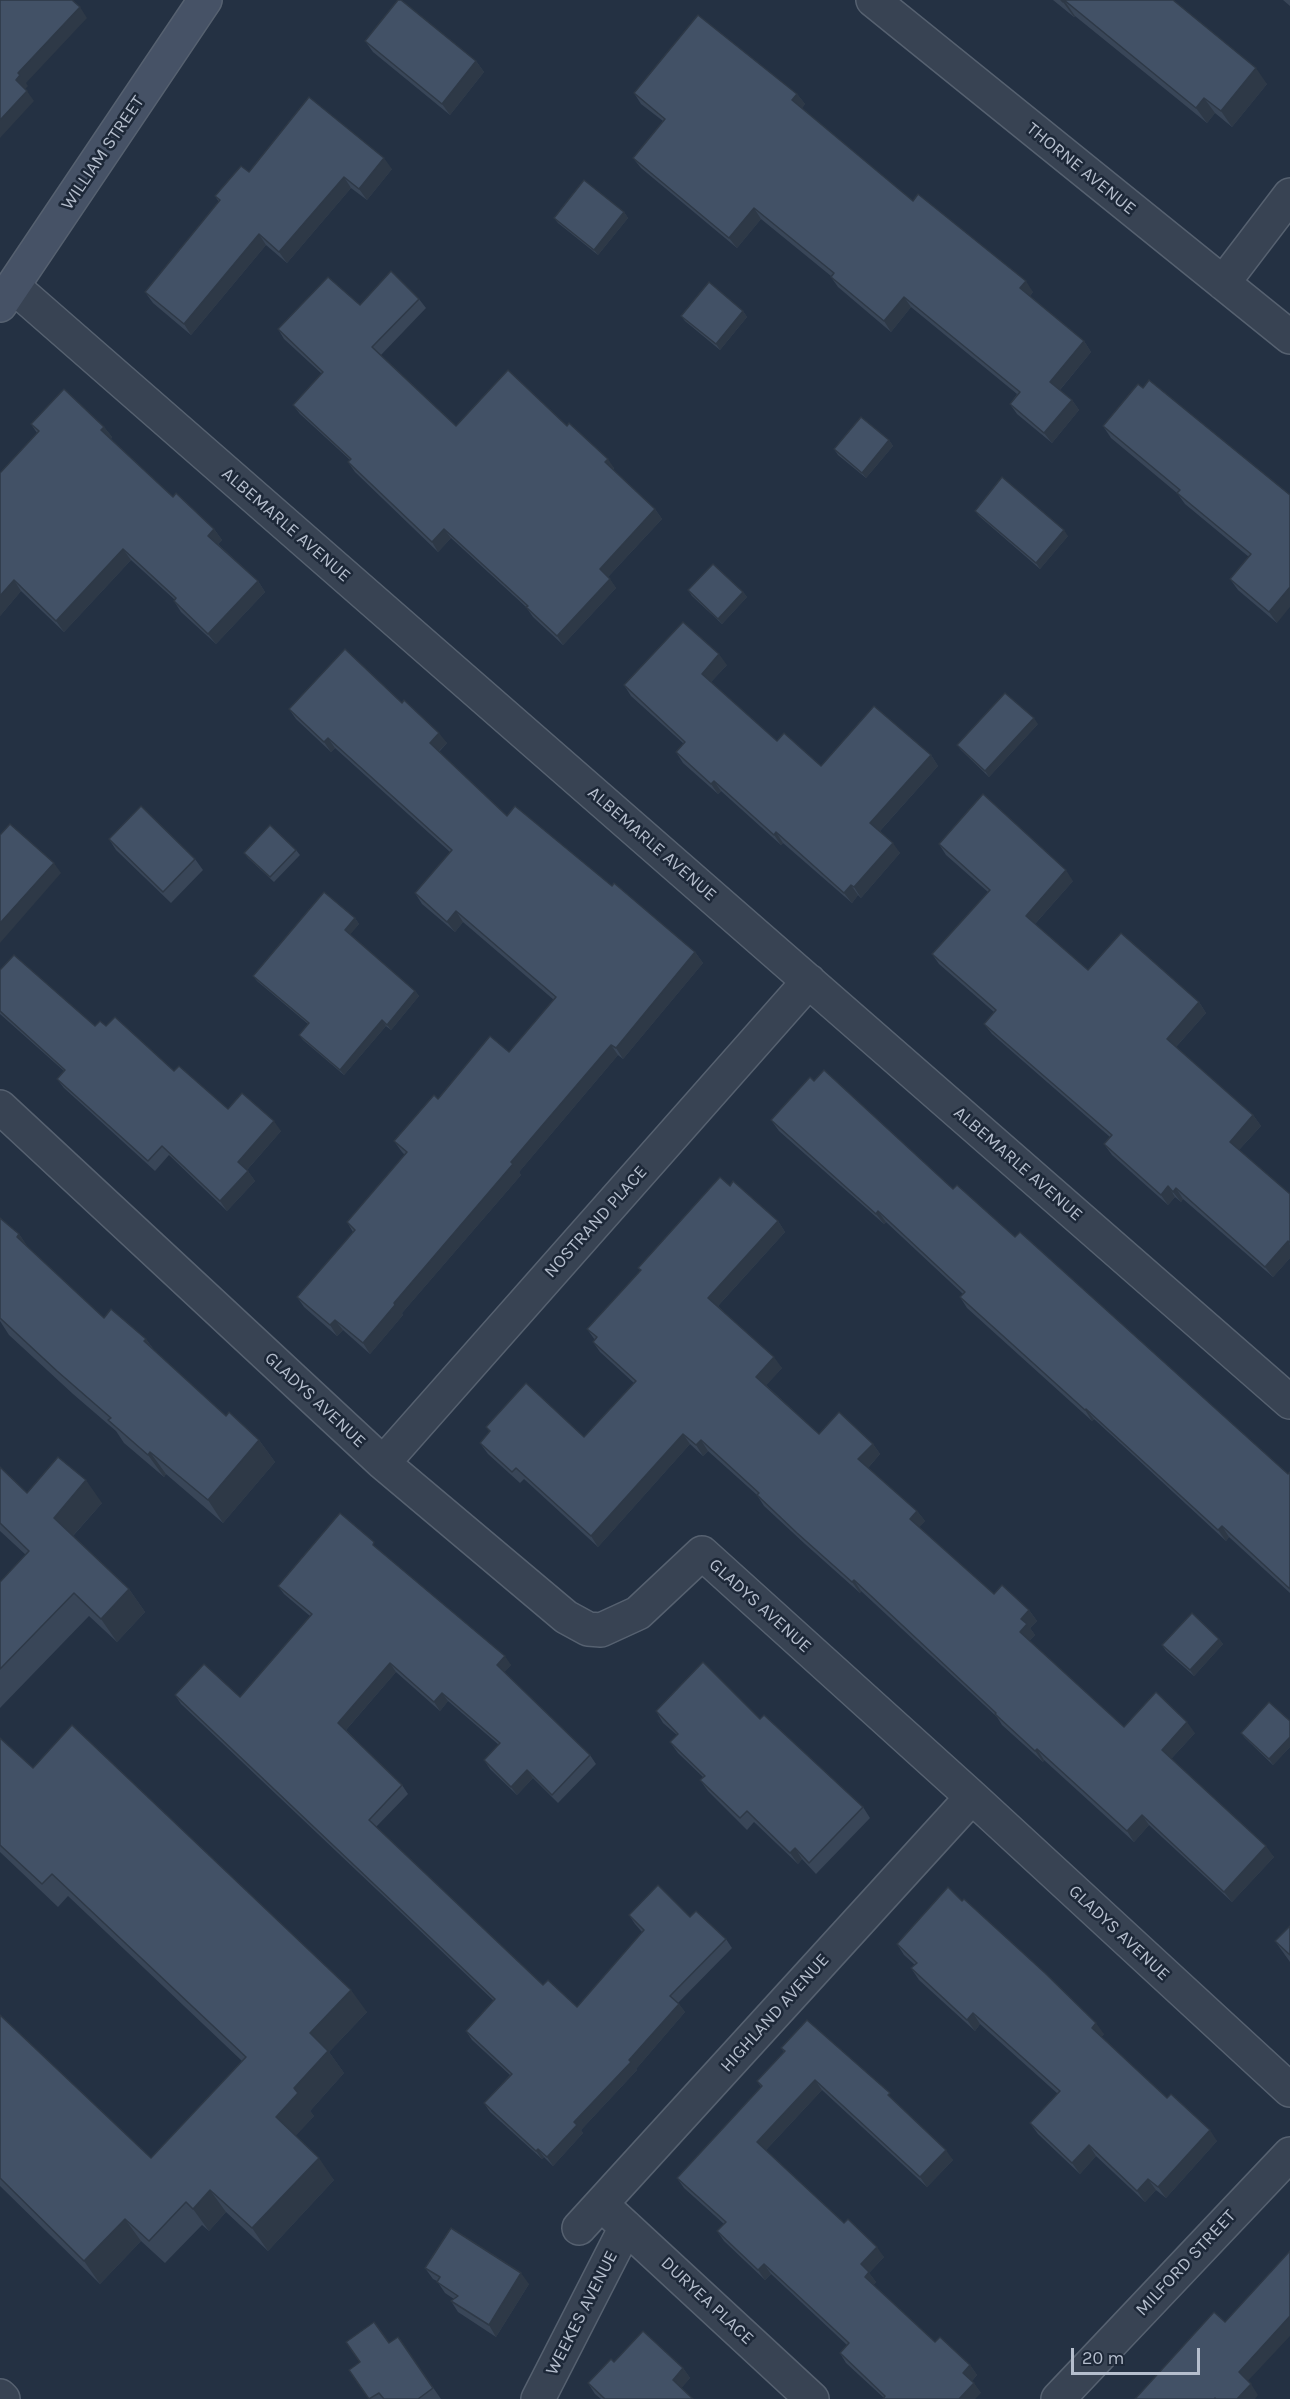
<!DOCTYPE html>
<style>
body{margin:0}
#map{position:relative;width:1290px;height:2399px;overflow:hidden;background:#243143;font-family:Karla,sans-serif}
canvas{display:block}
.scale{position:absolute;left:1071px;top:2348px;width:129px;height:27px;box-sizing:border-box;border:3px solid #b5becd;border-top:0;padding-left:8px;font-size:18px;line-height:21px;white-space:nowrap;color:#b5becd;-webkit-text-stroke:4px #1d2838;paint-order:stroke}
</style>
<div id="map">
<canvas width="1290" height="2399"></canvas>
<div class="scale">20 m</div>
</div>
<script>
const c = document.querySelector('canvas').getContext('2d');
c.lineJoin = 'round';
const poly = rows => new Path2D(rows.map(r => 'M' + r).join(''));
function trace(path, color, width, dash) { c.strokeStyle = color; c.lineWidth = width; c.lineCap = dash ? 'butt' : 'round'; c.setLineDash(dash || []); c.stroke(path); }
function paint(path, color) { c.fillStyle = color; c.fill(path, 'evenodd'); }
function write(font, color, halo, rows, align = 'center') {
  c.font = font + ' Karla,sans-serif'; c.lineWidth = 5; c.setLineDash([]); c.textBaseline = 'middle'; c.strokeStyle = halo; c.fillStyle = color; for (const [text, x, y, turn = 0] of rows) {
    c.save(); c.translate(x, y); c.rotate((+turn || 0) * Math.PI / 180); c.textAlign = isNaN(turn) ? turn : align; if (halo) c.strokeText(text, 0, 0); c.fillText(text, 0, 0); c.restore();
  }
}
const street = poly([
 [873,0,1290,337],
 [1223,283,1290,195],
 [14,287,1290,1402],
 [0,1107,383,1463,566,1617,588,1629,601,1630,638,1613,702,1553,972,1797,1290,2090],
 [383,1463,809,981],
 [601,2204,812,2399],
 [579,2228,972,1797],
 [0,2396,3,2399],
 [538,2399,626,2227],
 [1058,2399,1290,2154]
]);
const secondary = poly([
 [0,305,205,0]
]);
trace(street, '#566170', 36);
trace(secondary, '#566170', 36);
trace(street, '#384353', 33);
trace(secondary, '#465266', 33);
paint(poly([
 [1053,0,1173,0,1267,84,1232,127,1215,113,1207,123,1075,16,1074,17],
 [1283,0,1290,0,1290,6],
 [365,41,476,61,484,72,450,115,373,52],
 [634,93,797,94,805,104,802,108,913,201,1033,292,1030,296,1084,341,1091,352,1060,390,1072,400,1079,410,1052,443,1017,414,1010,404,1017,394,911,307,891,332,838,287,831,277,831,276,761,219,737,248,641,168,633,158,663,121,641,104],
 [392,169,367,200,351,188,287,263,266,245,191,335,153,303,145,292,219,202,215,196,249,172],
 [624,212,628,218,598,255,558,223,554,218],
 [419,299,426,308,381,355,456,426,567,426,614,468,613,470,655,509,662,519,608,577,616,588,563,645,533,617,526,607,451,538,438,552,355,472,348,462,350,460,300,414,293,405,322,374,284,339,278,329,360,305],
 [743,311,747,317,720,350,685,321,681,316],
 [31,424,104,427,112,437,111,439,173,497,214,529,222,540,218,544,258,581,265,592,216,644,181,612,174,601,175,600,131,560,64,632,21,591,0,616,37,433],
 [1103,426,1290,495,1277,623,1238,590,1230,579,1249,557,1185,504,1177,493,1111,438],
 [889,440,893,446,866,478,838,455,834,449],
 [975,511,1068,536,1040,569,979,516],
 [688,590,743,592,747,597,722,624,692,596],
 [727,665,711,682,777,741,821,766,931,755,938,766,880,831,900,853,861,898,858,895,852,903,783,843,781,845,721,791,718,794,683,763,676,752,684,744,631,696,624,685],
 [402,703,447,743,439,752,507,816,612,886,695,952,703,963,623,1059,618,1055,519,1172,521,1175,402,1313,403,1315,370,1354,343,1330,337,1336,304,1307,297,1297,353,1232,347,1222,405,1155,402,1152,394,1141,438,1099,509,1052,554,1000,463,922,455,932,422,904,415,893,450,852,335,748,331,752,296,719,289,709],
 [1038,724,989,777,961,750,957,745],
 [109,839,195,859,203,870,171,903,116,850],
 [939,844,1073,881,1035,924,1088,970,1199,1002,1206,1013,1176,1047,1253,1115,1261,1126,1239,1150,1290,1194,1290,1258,1273,1277,1183,1199,1181,1202,1175,1197,1168,1205,1112,1155,1104,1144,1110,1137,992,1034,984,1024,994,1012,939,964,932,954,988,892,946,855],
 [296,850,300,855,274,882,248,858,244,853],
 [355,918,359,924,350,934,415,991,419,996,391,1030,386,1026,344,1075,303,1040,299,1035,308,1024,257,981,253,976],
 [0,970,95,1026,106,1026,174,1071,228,1109,281,1131,247,1170,255,1181,227,1211,169,1155,155,1171,64,1088,57,1079,64,1071,0,1014],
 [771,1120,953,1189,1015,1237,1288,1474,1290,1472,1290,1593,1229,1537,1226,1541,1094,1419,1092,1421,967,1308,960,1297,963,1294,886,1222,884,1224,779,1131],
 [730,1186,778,1221,785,1232,718,1306,782,1368,766,1385,819,1434,873,1444,880,1454,868,1468,917,1511,925,1521,919,1527,994,1594,1029,1610,1037,1621,1030,1628,1035,1635,1029,1641,1124,1727,1195,1733,1171,1759,1274,1857,1232,1902,1149,1825,1134,1842,1044,1760,1043,1762,1002,1725,997,1717,861,1591,860,1593,805,1544,764,1506,757,1495,708,1451,703,1456,690,1444,598,1547,524,1479,520,1483,488,1454,480,1443,490,1432,486,1427,584,1437,634,1383,600,1352,593,1342,595,1340,587,1329,641,1271,638,1268],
 [0,1218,19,1234,27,1246,104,1318,146,1339,154,1350,226,1416,259,1440,275,1462,223,1523,166,1474,164,1477,124,1443,116,1431,73,1394,9,1335,0,1321],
 [0,1467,27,1493,102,1503,73,1536,129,1589,145,1612,117,1642,89,1616,0,1708,0,1582,26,1555,0,1531],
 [380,1551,511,1665,504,1672,590,1755,596,1764,558,1803,533,1778,517,1795,490,1769,484,1760,499,1745,448,1701,440,1711,396,1672,346,1730,402,1785,408,1794,376,1827,543,1985,577,2007,642,1932,635,1924,629,1915,690,1917,726,1939,732,1948,678,2003,685,2012,636,2069,637,2070,581,2130,583,2133,553,2166,544,2157,542,2159,490,2112,484,2103,510,2075,472,2040,466,2031,494,2001,181,1704,175,1695,240,1697,310,1616,284,1594,278,1586],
 [1219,1639,1223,1644,1194,1676,1166,1651,1162,1645],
 [656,1711,760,1719,863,1807,870,1818,816,1874,802,1859,798,1864,754,1822,747,1830,708,1791,700,1780,703,1777,678,1753,670,1742,677,1735,663,1723],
 [1290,1721,1290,1747,1273,1765,1245,1738,1241,1733],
 [0,1738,33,1768,367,2012,329,2052,344,2073,310,2111,314,2116,295,2136,334,2180,268,2251,226,2212,209,2231,202,2225,165,2263,141,2241,100,2284,0,2186,0,2015,151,2158,242,2061,68,1896,58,1907,0,1852],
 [1290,1926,1290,1962,1275,1941],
 [897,1944,1104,2034,1101,2037,1167,2098,1217,2141,1166,2198,1156,2190,1145,2202,1096,2156,1080,2174,1038,2134,1030,2123,1058,2094,980,2024,975,2031,919,1980,911,1968,915,1965,904,1955],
 [781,2048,896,2103,953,2160,927,2187,822,2090,766,2150,844,2223,884,2257,869,2273,876,2282,873,2285,935,2342,970,2365,977,2375,972,2381,981,2393,884,2398,846,2363,840,2353,847,2345,771,2274,765,2280,724,2241,717,2231,724,2224,684,2188,677,2178,761,2087,757,2081,784,2052],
 [425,2268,529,2284,496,2337,458,2312,451,2301,454,2299,445,2293,437,2281,433,2279],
 [398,2337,441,2399,369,2399,389,2343],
 [614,2362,683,2368,690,2378,681,2388,693,2399,601,2399,595,2394,588,2383]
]), '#394658');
paint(poly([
 [1064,0,1075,16,1074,17,1063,2],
 [80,7,87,18,26,83,28,86,23,91,16,80,18,73],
 [476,61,484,72,450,115,442,104],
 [1256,68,1267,84,1232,127,1221,111],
 [27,91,34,101,0,138,0,120],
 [797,94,805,104,800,111,792,100],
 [1204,98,1215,113,1207,123,1196,108],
 [384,158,392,169,367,200,359,189],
 [344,177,351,188,287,263,279,252],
 [754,208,761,219,737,248,729,238],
 [624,212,628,218,598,255,594,250],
 [259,234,266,245,191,335,184,324],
 [1026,281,1033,292,1028,298,1020,288],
 [904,297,911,307,891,332,884,321],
 [743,311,747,317,720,350,716,344],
 [1084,341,1091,352,1058,392,1050,382],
 [1072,400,1079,410,1052,443,1044,433],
 [104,427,112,437,109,441,101,430],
 [889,440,893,446,866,478,862,473],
 [608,459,614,468,611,471,605,462],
 [655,509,662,519,606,579,600,569],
 [214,529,222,540,216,546,208,536],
 [444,529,451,538,438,552,432,542],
 [1064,530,1068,536,1040,569,1036,563],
 [123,549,131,560,64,632,56,621],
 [610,579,616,588,563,645,557,636],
 [14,580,21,591,0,616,0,596],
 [258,581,265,592,216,644,208,634],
 [1290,587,1290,607,1277,623,1269,612],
 [743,592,747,597,722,624,718,619],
 [719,654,727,665,709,684,702,674],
 [1034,718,1038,724,989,777,985,771],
 [439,733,447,743,437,753,430,743],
 [328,738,335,748,331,752,324,742],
 [931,755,938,766,878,833,870,823],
 [714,781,721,791,718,794,711,784],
 [776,832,783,843,781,845,774,835],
 [893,843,900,853,861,898,854,887],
 [54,863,61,873,0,943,0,923],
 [1066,870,1073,881,1033,926,1026,916],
 [851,885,858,895,852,903,844,893],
 [456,911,463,922,455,932,447,922],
 [355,918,359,924,349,936,345,930],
 [695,952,703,963,623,1059,616,1048],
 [415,991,419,996,391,1030,387,1025],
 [1199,1002,1206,1013,1174,1049,1167,1039],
 [382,1020,386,1026,344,1075,340,1070],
 [611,1045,618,1055,519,1172,521,1175,402,1313,403,1315,370,1354,363,1343,394,1303,511,1162],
 [1253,1115,1261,1126,1237,1152,1230,1142],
 [274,1121,281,1131,245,1172,238,1162],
 [248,1171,255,1181,227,1211,220,1201],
 [1168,1186,1175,1197,1168,1205,1161,1195],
 [1176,1188,1183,1199,1181,1202,1173,1192],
 [878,1211,886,1222,884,1224,876,1214],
 [778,1221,785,1232,716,1308,708,1298],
 [19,1234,35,1257,17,1237],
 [1288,1241,1290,1245,1290,1258,1273,1277,1265,1267],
 [335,1320,343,1330,337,1336,330,1325],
 [146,1339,162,1362,144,1341],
 [774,1357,782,1368,764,1388,756,1377],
 [1086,1409,1094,1419,1092,1421,1085,1410],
 [683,1434,690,1444,598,1547,591,1536],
 [259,1440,275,1462,223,1523,208,1500],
 [701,1440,708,1451,703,1456,696,1445],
 [873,1444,880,1454,866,1470,858,1459],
 [150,1452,166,1474,164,1477,148,1455],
 [86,1480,102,1503,69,1540,54,1518],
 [917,1511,925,1521,917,1530,910,1519],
 [1222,1526,1229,1537,1226,1541,1218,1530],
 [854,1580,861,1591,860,1593,852,1582],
 [129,1589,145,1612,117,1642,101,1619],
 [1029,1610,1037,1621,1030,1628,1035,1635,1027,1643,1020,1632,1021,1619],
 [1219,1639,1223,1644,1194,1676,1190,1670],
 [505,1656,511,1665,503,1674,497,1665],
 [390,1663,396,1672,344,1732,338,1723],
 [442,1693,448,1701,440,1711,434,1702],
 [1187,1722,1195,1733,1169,1761,1162,1750],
 [1290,1737,1290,1747,1273,1765,1269,1759],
 [1037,1749,1044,1760,1043,1762,1035,1751],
 [527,1770,533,1778,517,1795,511,1787],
 [1142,1815,1149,1825,1134,1842,1127,1831],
 [1266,1846,1274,1857,1232,1902,1224,1892],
 [795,1848,802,1859,798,1864,790,1853],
 [351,1990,367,2012,329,2052,344,2073,310,2111,314,2116,292,2140,276,2117,294,2088,310,2033],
 [679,2004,685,2012,636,2069,637,2070,581,2130,583,2133,553,2166,547,2157,574,2122],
 [973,2013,980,2024,975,2031,967,2020],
 [1096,2023,1104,2034,1099,2039,1092,2028],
 [815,2080,822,2090,764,2152,757,2142],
 [1210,2130,1217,2141,1166,2198,1158,2187],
 [1089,2145,1096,2156,1080,2174,1072,2163],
 [538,2149,544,2157,542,2159,536,2151],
 [946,2150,953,2160,927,2187,920,2177],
 [319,2158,334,2180,268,2251,252,2228],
 [1148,2179,1156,2190,1145,2202,1137,2191],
 [210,2190,226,2212,209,2231,193,2209],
 [125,2219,141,2241,100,2284,84,2261],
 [877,2247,884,2257,869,2273,876,2282,872,2286,865,2277,861,2264],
 [764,2264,771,2274,765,2280,758,2270],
 [521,2273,529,2284,496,2337,489,2325],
 [1290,2316,1290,2336,1246,2383,1239,2372],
 [970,2365,977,2375,970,2383,963,2373],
 [683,2368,690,2378,680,2390,673,2380],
 [974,2383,981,2393,975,2399,959,2399],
 [1251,2384,1258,2395,1255,2399,1237,2399]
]), '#2e3947');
const building = poly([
 [0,0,72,0,80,7,18,73,20,75,16,80,27,91,0,120,0,0],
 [398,0,401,0,476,61,442,104,365,41,398,0],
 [1061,0,1173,0,1256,68,1221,111,1204,98,1196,108,1064,0,1063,2,1061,0],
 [698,15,797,94,792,100,913,201,918,194,1026,281,1020,288,1084,341,1050,382,1072,400,1044,433,1010,404,1020,392,904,297,884,321,831,277,834,273,754,208,729,238,633,158,665,119,634,93,698,15],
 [309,97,384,158,359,189,344,177,279,252,259,234,184,324,145,292,220,200,215,196,241,166,249,172,309,97],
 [584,180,624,212,594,250,554,218,584,180],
 [391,271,419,299,372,347,456,426,508,370,567,426,569,423,608,459,605,462,655,509,600,569,610,579,557,636,526,607,528,606,444,529,432,542,348,462,351,459,293,405,323,372,278,329,328,277,360,305,391,271],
 [709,282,743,311,716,344,681,316,709,282],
 [1149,380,1290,495,1290,587,1269,612,1230,579,1251,554,1177,493,1180,490,1103,426,1138,384,1143,388,1149,380],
 [64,389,104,427,101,430,173,497,176,493,214,529,208,536,258,581,208,634,174,601,176,598,123,549,56,621,14,580,0,596,0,473,39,431,31,424,64,389],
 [861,417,889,440,862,473,834,449,861,417],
 [1002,477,1064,530,1036,563,975,511,1002,477],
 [713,564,743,592,718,619,688,590,713,564],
 [683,622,719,654,702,674,777,741,784,733,821,766,874,706,931,755,870,823,893,843,854,887,851,885,844,893,776,832,774,835,714,781,711,784,676,752,685,742,624,685,683,622],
 [345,649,402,703,404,700,439,733,430,743,507,816,515,806,612,886,614,883,695,952,616,1048,611,1045,511,1162,513,1164,394,1303,395,1305,363,1343,335,1320,330,1325,297,1297,355,1230,347,1222,407,1152,394,1141,434,1095,438,1099,490,1036,509,1052,556,997,456,911,447,922,415,893,452,850,328,738,324,742,289,709,345,649],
 [1005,693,1034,718,985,771,957,745,1005,693],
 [983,794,1066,870,1026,916,1088,970,1121,933,1199,1002,1167,1039,1253,1115,1230,1142,1290,1194,1290,1243,1288,1241,1265,1267,1176,1188,1173,1192,1168,1186,1161,1195,1104,1144,1112,1135,984,1024,996,1010,932,954,990,890,939,844,983,794],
 [141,806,195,859,163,892,109,839,141,806],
 [10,824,54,863,0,923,0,835,10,824],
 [270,825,296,850,270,877,244,853,270,825],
 [324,892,355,918,345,930,415,991,387,1025,382,1020,340,1070,299,1035,309,1023,253,976,324,892],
 [14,955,95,1026,100,1021,106,1026,115,1017,174,1071,179,1066,228,1109,242,1093,274,1121,238,1162,248,1171,220,1201,162,1146,148,1161,57,1079,65,1070,0,1011,0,970,14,955],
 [824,1070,953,1189,957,1185,1015,1237,1020,1232,1288,1474,1290,1472,1290,1589,1222,1526,1218,1530,1086,1409,1085,1410,960,1297,965,1292,878,1211,876,1214,771,1120,810,1077,814,1081,824,1070],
 [720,1177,730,1186,733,1181,778,1221,708,1298,774,1357,756,1377,819,1434,839,1412,873,1444,858,1459,917,1511,910,1519,994,1594,1002,1585,1029,1610,1021,1619,1027,1624,1020,1632,1124,1727,1156,1692,1187,1722,1162,1750,1266,1846,1224,1892,1142,1815,1127,1831,1037,1749,1035,1751,995,1714,996,1713,854,1580,852,1582,797,1533,757,1495,759,1493,701,1440,696,1445,683,1434,591,1536,516,1468,512,1472,480,1443,490,1431,486,1427,526,1383,584,1437,636,1381,593,1342,597,1337,587,1329,641,1270,638,1268,720,1177],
 [0,1218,19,1234,17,1237,104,1318,111,1309,146,1339,144,1341,226,1416,229,1412,259,1440,208,1500,150,1452,148,1455,108,1420,111,1418,57,1371,0,1318,0,1218],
 [58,1457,86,1480,54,1518,129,1589,101,1619,74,1593,0,1669,0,1582,29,1551,0,1523,0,1467,27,1493,58,1457],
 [340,1513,374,1542,373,1545,505,1656,497,1665,590,1755,552,1795,527,1770,511,1787,484,1760,500,1743,442,1693,434,1702,390,1663,338,1723,402,1785,369,1820,543,1985,548,1980,577,2007,644,1930,629,1915,658,1885,690,1917,696,1911,726,1939,670,1996,679,2004,629,2060,631,2062,574,2122,577,2125,547,2157,538,2149,536,2151,484,2103,512,2074,466,2031,495,1999,175,1695,204,1664,240,1697,312,1614,278,1586,340,1513],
 [1192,1613,1219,1639,1190,1670,1162,1645,1192,1613],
 [703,1662,760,1719,764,1715,863,1807,809,1863,795,1848,790,1853,747,1811,740,1818,700,1780,705,1776,670,1742,678,1734,656,1711,703,1662],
 [1269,1702,1290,1721,1290,1737,1269,1759,1241,1733,1269,1702],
 [72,1725,351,1990,310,2033,328,2051,294,2088,298,2093,276,2117,319,2158,252,2228,210,2190,193,2209,186,2202,149,2241,125,2219,84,2261,0,2178,0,2015,151,2158,246,2057,52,1874,42,1884,0,1845,0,1738,33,1768,72,1725],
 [948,1887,962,1901,964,1899,1045,1973,1096,2023,1092,2028,1167,2098,1171,2094,1210,2130,1158,2187,1148,2179,1137,2191,1089,2145,1072,2163,1030,2123,1060,2091,973,2013,967,2020,911,1968,917,1963,897,1944,948,1887],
 [1290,1926,1290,1955,1275,1941,1290,1926],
 [807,2020,890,2093,888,2095,946,2150,920,2177,815,2080,757,2142,844,2223,848,2219,877,2247,861,2264,869,2272,865,2277,935,2342,940,2337,970,2365,963,2373,974,2383,959,2399,883,2399,885,2396,840,2353,849,2343,764,2264,758,2270,717,2231,726,2222,677,2178,762,2086,757,2081,785,2051,781,2048,807,2020],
 [451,2228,521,2273,489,2325,451,2301,458,2296,437,2282,440,2277,425,2268,451,2228],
 [1290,2251,1290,2316,1239,2372,1251,2384,1237,2399,1216,2399,1215,2398,1214,2399,1135,2399,1214,2312,1225,2322,1290,2251],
 [374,2322,389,2343,398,2337,433,2388,418,2399,384,2399,379,2393,369,2399,349,2370,360,2362,346,2342,374,2322],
 [643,2331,683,2368,673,2380,693,2399,605,2399,588,2383,611,2359,614,2362,643,2331]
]);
paint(building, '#425166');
trace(building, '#2e3947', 1.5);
write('18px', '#b5becd', '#1d2838', [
 ["WILLIAM STREET",103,153,-56],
 ["THORNE AVENUE",1081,169,39],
 ["ALBEMARLE AVENUE",286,525,41],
 ["ALBEMARLE AVENUE",652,844,41],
 ["ALBEMARLE AVENUE",1018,1164,41],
 ["NOSTRAND PLACE",596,1222,-48],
 ["GLADYS AVENUE",315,1400,43],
 ["GLADYS AVENUE",760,1606,42],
 ["GLADYS AVENUE",1119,1933,43],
 ["HIGHLAND AVENUE",775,2013,-48],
 ["MILFORD STREET",1186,2263,-47],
 ["DURYEA PLACE",707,2301,43],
 ["WEEKES AVENUE",582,2313,-63]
]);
</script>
